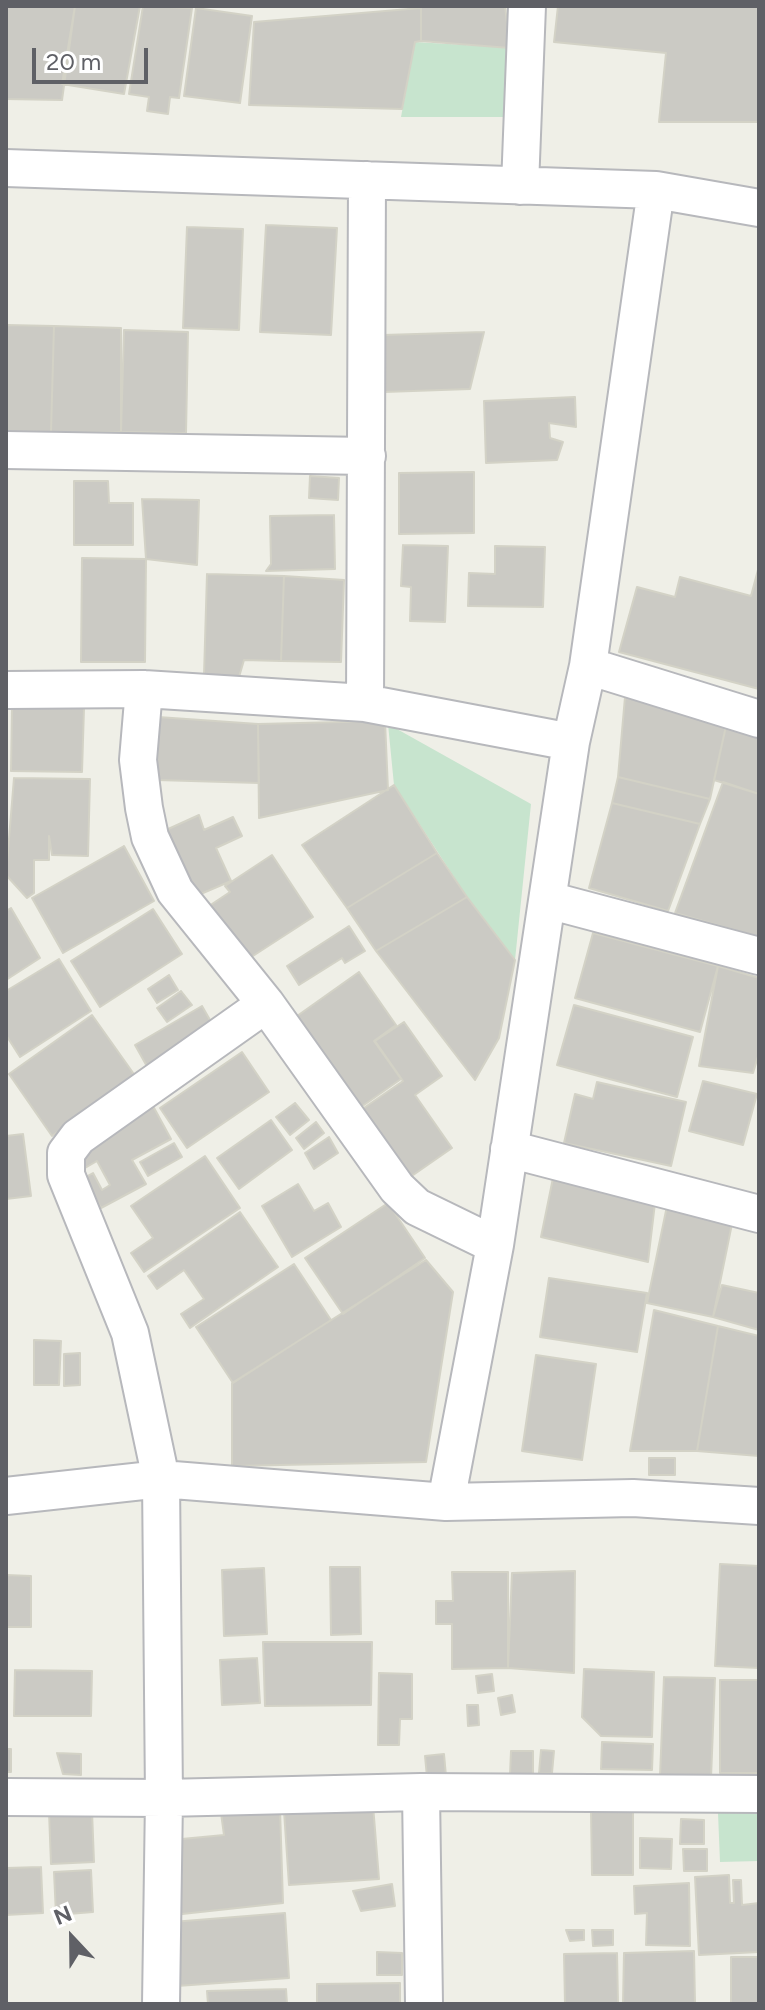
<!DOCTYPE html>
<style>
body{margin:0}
#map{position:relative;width:765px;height:2010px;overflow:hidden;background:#efefe7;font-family:Figtree,sans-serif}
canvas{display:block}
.frame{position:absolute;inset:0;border:8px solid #5f6066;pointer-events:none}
.north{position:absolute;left:32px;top:1898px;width:80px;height:80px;-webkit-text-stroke:6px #fff;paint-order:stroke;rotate:338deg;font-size:22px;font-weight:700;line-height:32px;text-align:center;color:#5f6066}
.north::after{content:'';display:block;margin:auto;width:28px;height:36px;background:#5f6066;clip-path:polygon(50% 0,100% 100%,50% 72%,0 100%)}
.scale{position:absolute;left:32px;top:48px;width:116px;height:36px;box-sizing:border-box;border:4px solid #5f6066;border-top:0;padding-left:10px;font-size:24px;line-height:28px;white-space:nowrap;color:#5f6066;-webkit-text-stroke:6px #fff;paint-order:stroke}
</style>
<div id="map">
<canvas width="765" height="2010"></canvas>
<div class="frame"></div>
<div class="north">N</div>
<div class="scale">20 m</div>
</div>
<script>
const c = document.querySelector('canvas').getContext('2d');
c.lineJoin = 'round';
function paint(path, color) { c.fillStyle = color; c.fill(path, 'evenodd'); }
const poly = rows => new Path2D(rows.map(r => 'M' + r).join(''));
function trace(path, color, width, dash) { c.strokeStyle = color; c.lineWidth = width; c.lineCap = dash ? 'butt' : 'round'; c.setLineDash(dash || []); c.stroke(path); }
paint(poly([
 [415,42,515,48,503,117,401,117],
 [388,724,531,804,515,960,467,897,394,785],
 [759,1811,759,1861,720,1862,718,1813]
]), '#c7e4ce');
const building = poly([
 [6,6,75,6,62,100,6,99,6,6],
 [75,6,140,6,124,94,62,84,75,6],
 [143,6,192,8,179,98,170,97,168,114,147,111,149,97,129,94,143,6],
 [421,6,505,6,510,48,421,41,421,6],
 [558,6,759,6,759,122,659,122,666,53,554,42,558,6],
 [196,8,252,16,240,103,184,96,196,8],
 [421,8,421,41,415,42,402,109,249,105,254,22,421,8],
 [266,225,337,228,331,335,260,332,266,225],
 [187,227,243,229,239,330,183,328,187,227],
 [6,325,54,326,51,432,6,431,6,325],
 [54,326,121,328,121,432,51,432,54,326],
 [124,330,188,332,186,433,121,432,124,330],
 [484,332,470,389,384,392,383,335,484,332],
 [575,397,576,427,549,423,550,438,563,442,557,460,486,463,484,401,575,397],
 [474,472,474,533,399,534,399,473,474,472],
 [310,476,339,478,338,500,309,498,310,476],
 [74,481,108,481,109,503,133,503,133,545,74,545,74,481],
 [142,499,199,500,197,565,146,559,142,499],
 [334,515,335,569,266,571,271,564,270,516,334,515],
 [403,545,448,546,445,622,410,621,411,587,401,586,403,545],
 [495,546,545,547,543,607,468,606,469,573,495,574,495,546],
 [82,558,146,559,145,662,81,662,82,558],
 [759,566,759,689,619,652,637,587,675,597,680,577,751,596,759,566],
 [207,574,284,576,281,661,244,660,239,677,204,675,207,574],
 [284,576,344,580,341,662,281,661,284,576],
 [625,697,726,726,710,799,618,777,625,697],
 [12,706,84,708,82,772,11,771,12,706],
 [158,717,258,724,259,783,157,780,158,717],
 [385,721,388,790,259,818,258,724,385,721],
 [726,726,759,736,759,794,714,780,726,726],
 [618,777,710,799,700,824,612,803,618,777],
 [14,778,90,779,88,856,52,855,49,836,49,860,34,860,34,893,27,898,6,875,14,778],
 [723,782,759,794,759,937,675,913,723,782],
 [394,785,437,853,347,908,302,845,394,785],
 [612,803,700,824,668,911,589,888,612,803],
 [199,815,204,830,233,817,242,836,216,848,231,881,196,896,166,830,199,815],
 [124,846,154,901,63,953,32,898,124,846],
 [437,853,467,897,376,951,347,908,437,853],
 [272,855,313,917,239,965,232,934,209,906,230,892,225,886,272,855],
 [467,897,515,960,499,1038,475,1080,376,951,467,897],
 [11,908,40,958,6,980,6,911,11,908],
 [153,909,182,954,100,1007,71,961,153,909],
 [349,926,365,951,345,963,342,958,299,985,287,966,349,926],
 [593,933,718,966,700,1032,575,998,593,933],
 [59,959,91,1011,20,1057,6,1035,6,991,59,959],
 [718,966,759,978,759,1053,753,1073,699,1066,718,966],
 [359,972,396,1025,374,1041,401,1079,354,1112,290,1021,359,972],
 [169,975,178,990,157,1003,148,989,169,975],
 [181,991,192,1005,167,1022,157,1008,181,991],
 [574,1005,693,1037,677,1097,557,1065,574,1005],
 [202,1006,214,1027,149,1070,135,1045,202,1006],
 [92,1015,136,1077,52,1136,9,1074,92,1015],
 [404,1022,442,1076,415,1095,452,1148,406,1180,358,1112,403,1081,375,1041,404,1022],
 [242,1052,269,1092,187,1148,160,1108,242,1052],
 [703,1081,757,1094,743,1145,689,1131,703,1081],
 [597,1082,686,1102,671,1166,564,1143,575,1094,593,1099,597,1082],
 [295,1103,309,1120,290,1135,276,1117,295,1103],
 [153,1106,171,1139,132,1160,146,1184,101,1208,84,1178,93,1173,102,1190,110,1185,97,1161,85,1168,74,1148,153,1106],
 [271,1120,292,1150,239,1189,217,1158,271,1120],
 [316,1122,324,1133,304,1149,296,1138,316,1122],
 [23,1134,31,1196,6,1199,6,1136,23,1134],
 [329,1137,338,1153,314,1169,305,1153,329,1137],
 [174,1143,182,1157,148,1176,140,1162,174,1143],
 [205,1156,240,1208,144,1272,131,1253,153,1238,131,1206,205,1156],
 [553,1178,655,1203,648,1262,541,1237,553,1178],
 [298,1184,314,1211,328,1203,341,1227,292,1257,262,1206,298,1184],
 [668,1201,734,1214,713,1317,647,1303,668,1201],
 [388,1203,425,1258,343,1314,305,1258,388,1203],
 [240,1212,278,1267,190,1328,181,1314,204,1299,184,1270,157,1289,148,1276,240,1212],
 [426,1260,453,1292,426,1462,232,1466,232,1383,426,1260],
 [294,1264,331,1320,233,1383,196,1327,294,1264],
 [549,1278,647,1293,637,1352,540,1337,549,1278],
 [722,1285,759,1293,759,1330,713,1317,722,1285],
 [654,1310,718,1326,697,1451,630,1451,654,1310],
 [718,1326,759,1336,759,1456,697,1451,718,1326],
 [34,1340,61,1341,59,1385,34,1385,34,1340],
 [80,1353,80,1385,64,1386,64,1354,80,1353],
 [536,1355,596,1364,582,1460,522,1451,536,1355],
 [649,1458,675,1458,675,1475,649,1475,649,1458],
 [720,1564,759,1566,759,1668,715,1666,720,1564],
 [330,1567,360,1567,361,1634,331,1635,330,1567],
 [264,1568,267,1634,224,1636,222,1570,264,1568],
 [575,1571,574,1673,508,1668,512,1573,575,1571],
 [452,1572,508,1572,508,1668,452,1669,452,1624,436,1624,436,1601,453,1601,452,1572],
 [6,1575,31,1576,31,1627,6,1627,6,1575],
 [263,1642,372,1642,371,1705,265,1706,263,1642],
 [257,1658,260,1703,222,1705,220,1660,257,1658],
 [584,1669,654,1672,652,1737,601,1736,582,1717,584,1669],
 [15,1670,92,1671,91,1716,14,1716,15,1670],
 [379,1673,412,1674,412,1719,400,1719,399,1745,378,1745,379,1673],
 [492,1674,494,1691,478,1693,476,1676,492,1674],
 [664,1677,715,1678,711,1778,660,1776,664,1677],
 [720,1680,759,1680,759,1773,720,1773,720,1680],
 [512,1695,515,1712,501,1715,498,1698,512,1695],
 [467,1705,478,1705,479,1725,468,1726,467,1705],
 [602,1742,653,1744,652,1770,601,1769,602,1742],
 [6,1749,11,1749,11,1772,6,1772,6,1749],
 [541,1750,554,1751,552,1773,539,1773,541,1750],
 [511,1751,533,1751,533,1775,510,1775,511,1751],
 [57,1753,81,1754,81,1775,63,1774,57,1753],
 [444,1754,446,1776,427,1777,425,1756,444,1754],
 [373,1805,379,1879,289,1885,284,1811,373,1805],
 [280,1809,283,1903,173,1915,171,1840,224,1835,221,1813,280,1809],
 [633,1810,633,1875,592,1875,591,1811,633,1810],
 [92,1811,94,1862,51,1864,49,1812,92,1811],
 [681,1819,704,1820,704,1844,680,1844,681,1819],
 [640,1838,672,1839,671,1869,640,1868,640,1838],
 [683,1849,707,1849,707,1871,684,1871,683,1849],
 [41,1867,43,1913,6,1915,6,1868,41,1867],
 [91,1870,93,1912,56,1915,54,1872,91,1870],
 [729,1875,730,1903,734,1903,733,1880,741,1880,742,1905,759,1903,759,1952,699,1955,695,1877,729,1875],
 [689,1883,690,1946,646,1945,647,1913,635,1914,634,1886,689,1883],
 [392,1884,395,1906,361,1911,353,1891,392,1884],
 [285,1913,289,1978,177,1986,172,1922,285,1913],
 [566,1930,584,1930,584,1940,570,1941,566,1930],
 [592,1930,613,1930,613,1945,593,1946,592,1930],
 [694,1951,695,2004,623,2004,624,1953,694,1951],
 [377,1952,402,1953,402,1975,377,1975,377,1952],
 [617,1953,618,2004,565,2004,564,1954,617,1953],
 [731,1957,759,1957,759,2004,731,2004,731,1957],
 [400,1983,400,2004,317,2004,317,1984,400,1983],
 [286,1989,287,2004,208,2004,207,1991,286,1989]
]);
paint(building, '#cbcac4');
trace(building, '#d3d2c6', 2);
const street = poly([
 [6,168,656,190,759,208],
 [520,186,527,6],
 [6,450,367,456],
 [588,666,759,719],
 [144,689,138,760,144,808,150,837,175,891,266,1004,397,1188,417,1207,495,1245],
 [6,690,144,689,365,703,571,742],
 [365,703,367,180],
 [548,900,759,956],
 [509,1149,759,1214],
 [6,1496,161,1479,446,1502,495,1245,571,742,588,666,656,190],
 [446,1502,633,1498,759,1506],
 [421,1792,424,2004],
 [6,1797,164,1798,421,1792,759,1794],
 [161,2004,164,1798,161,1479,130,1333,66,1175,66,1153,78,1137,266,1004]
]);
trace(street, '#b7b8bc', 40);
trace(street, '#fff', 36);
</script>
